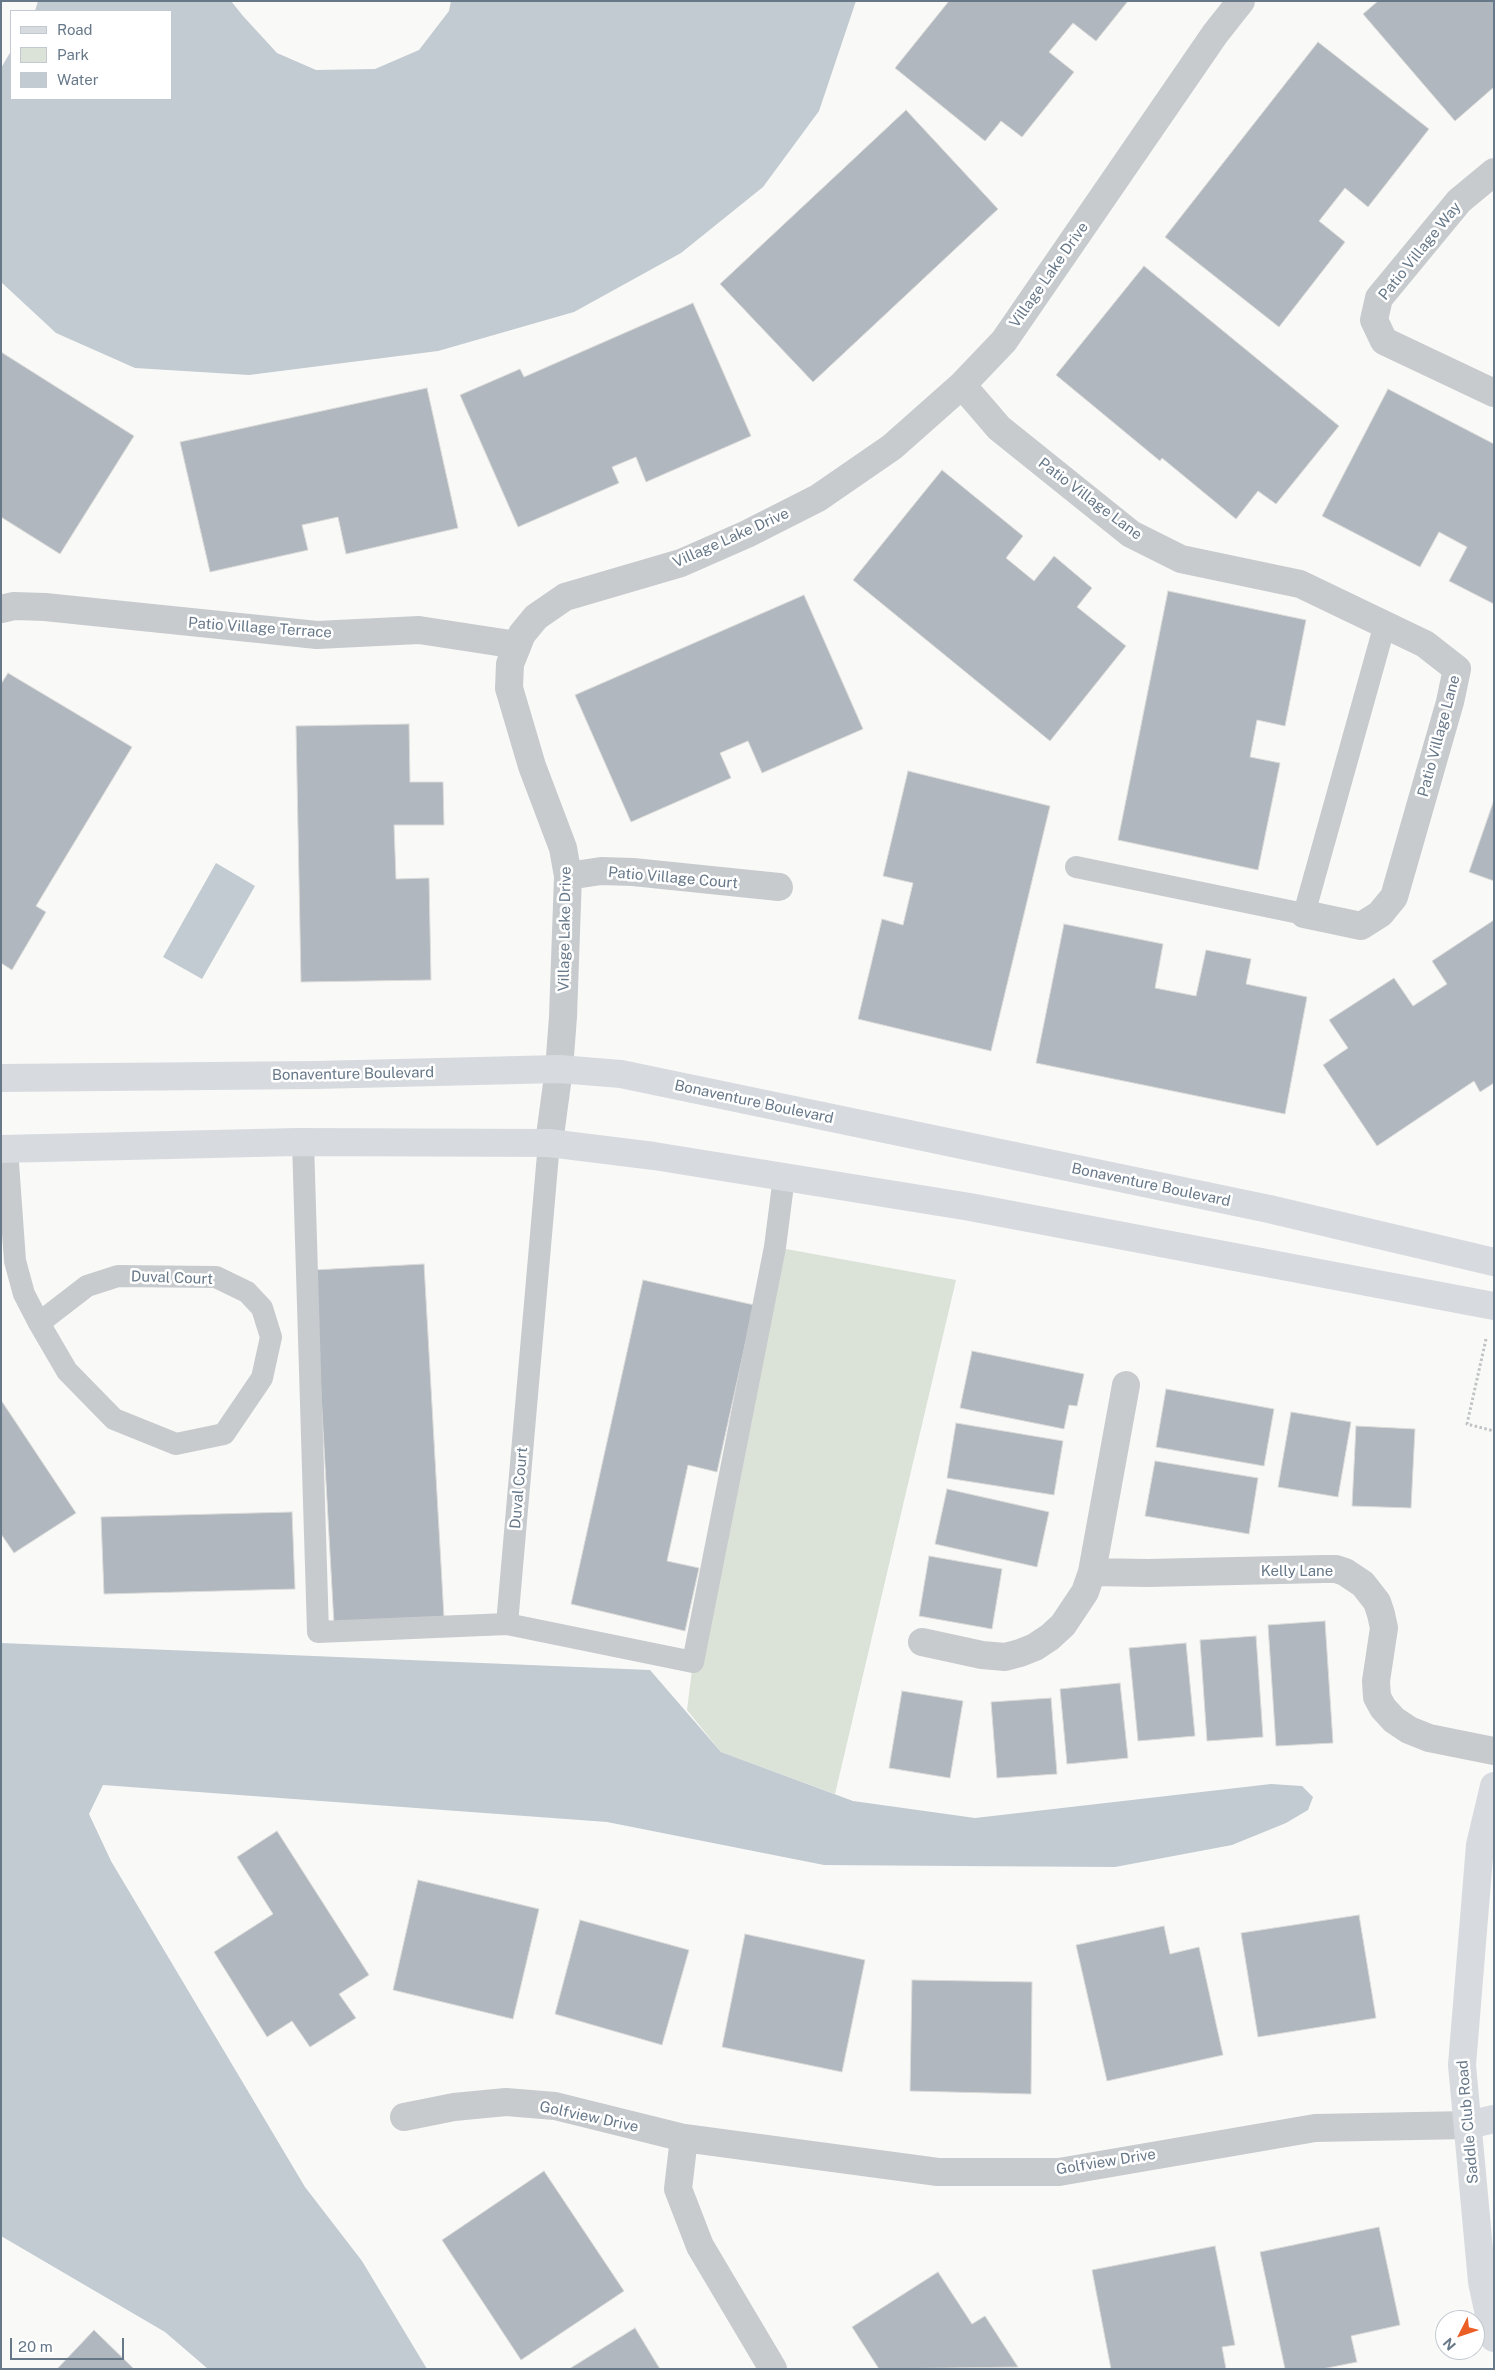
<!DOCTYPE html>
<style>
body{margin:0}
#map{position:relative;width:1495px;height:2370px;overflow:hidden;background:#f9f9f7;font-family:"Public Sans",sans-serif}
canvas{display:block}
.frame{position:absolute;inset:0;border:2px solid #677889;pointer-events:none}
.legend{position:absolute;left:10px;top:10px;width:162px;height:90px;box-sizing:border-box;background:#fff;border:1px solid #c2c9d0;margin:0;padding:6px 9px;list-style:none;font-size:15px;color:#677889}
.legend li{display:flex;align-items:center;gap:10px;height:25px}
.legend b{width:25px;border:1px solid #c2c9d0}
.north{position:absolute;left:1435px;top:2310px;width:50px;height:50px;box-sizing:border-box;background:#fff;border:1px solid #c2c9d0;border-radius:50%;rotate:229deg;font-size:14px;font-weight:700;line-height:20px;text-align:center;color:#677889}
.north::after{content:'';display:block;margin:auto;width:18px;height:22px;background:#eb5e25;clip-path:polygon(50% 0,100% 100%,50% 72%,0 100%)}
.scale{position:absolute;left:10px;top:2338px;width:114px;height:22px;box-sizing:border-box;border:2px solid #677889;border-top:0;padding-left:6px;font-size:15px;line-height:18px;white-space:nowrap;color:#677889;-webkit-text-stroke:4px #fff;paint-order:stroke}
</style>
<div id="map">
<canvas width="1495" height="2370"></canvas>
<div class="frame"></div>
<ul class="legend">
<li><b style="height:6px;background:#d7dbdf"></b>Road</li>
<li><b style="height:14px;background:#dbe2d8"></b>Park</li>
<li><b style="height:14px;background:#c2cbd1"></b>Water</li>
</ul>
<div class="north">N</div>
<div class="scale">20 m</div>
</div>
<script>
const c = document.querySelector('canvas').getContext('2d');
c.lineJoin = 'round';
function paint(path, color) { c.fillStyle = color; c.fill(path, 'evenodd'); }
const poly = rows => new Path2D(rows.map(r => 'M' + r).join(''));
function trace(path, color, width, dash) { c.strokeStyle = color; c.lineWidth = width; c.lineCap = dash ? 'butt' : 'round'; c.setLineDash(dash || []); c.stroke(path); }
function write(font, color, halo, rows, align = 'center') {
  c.font = font + ' "Public Sans",sans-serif'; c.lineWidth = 5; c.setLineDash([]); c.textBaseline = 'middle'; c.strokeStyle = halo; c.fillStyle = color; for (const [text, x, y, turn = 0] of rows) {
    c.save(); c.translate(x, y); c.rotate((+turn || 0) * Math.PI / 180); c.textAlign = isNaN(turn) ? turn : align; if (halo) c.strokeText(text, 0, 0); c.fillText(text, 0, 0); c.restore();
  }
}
paint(poly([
 [775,1247,956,1280,835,1794,721,1752,687,1710,693,1662]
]), '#dbe2d8');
paint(poly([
 [38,1,231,1,243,16,277,53,316,70,375,69,419,50,449,11,451,1,856,1,819,111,763,187,681,253,574,312,438,351,249,375,135,368,56,333,1,282,1,68,11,51,11,99,171,99,171,11,35,11],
 [216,863,255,886,202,979,163,957],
 [1,1643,650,1670,721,1752,853,1801,975,1818,1271,1784,1302,1786,1313,1797,1308,1810,1286,1823,1232,1845,1115,1867,958,1866,824,1865,607,1822,103,1785,89,1814,111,1861,305,2187,362,2261,427,2369,208,2369,165,2332,1,2236]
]), '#c2cbd1');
const building = poly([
 [949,1,1128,1,1096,41,1073,23,1049,52,1074,72,1022,137,1001,121,985,141,895,68,949,1],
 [1378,1,1494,1,1494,87,1455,121,1363,14,1378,1],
 [1318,42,1429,129,1368,207,1345,188,1319,221,1345,242,1279,327,1165,237,1318,42],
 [906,110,998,209,813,382,720,284,906,110],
 [1144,266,1339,426,1276,504,1258,491,1236,519,1162,458,1160,461,1056,375,1144,266],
 [693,303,751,436,646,482,636,457,612,467,619,483,518,527,460,395,520,369,524,377,693,303],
 [1,352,134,436,60,554,1,517,1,352],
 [427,388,458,528,346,554,338,517,302,525,308,550,210,572,180,442,427,388],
 [1388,389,1494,444,1494,604,1449,581,1467,547,1439,532,1420,567,1322,516,1388,389],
 [942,470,1023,536,1006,558,1034,581,1054,556,1092,588,1077,607,1126,646,1050,741,853,580,942,470],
 [1168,591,1306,620,1285,726,1257,720,1250,757,1280,763,1258,870,1118,840,1168,591],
 [804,595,863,729,762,773,748,741,720,753,731,778,631,822,575,695,804,595],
 [8,673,132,747,36,906,46,912,12,970,1,963,1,684,8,673],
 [409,724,410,782,443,782,444,825,394,825,396,879,429,878,431,980,301,982,296,726,409,724],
 [908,771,1050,806,991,1051,858,1019,882,919,903,925,913,883,883,876,908,771],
 [1494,800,1494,881,1469,872,1494,800],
 [1494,920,1494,1083,1480,1092,1474,1081,1377,1146,1323,1065,1348,1048,1329,1020,1394,978,1413,1006,1447,984,1432,961,1494,920],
 [1064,924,1163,944,1155,988,1196,996,1206,950,1251,959,1246,984,1307,997,1285,1114,1036,1063,1064,924],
 [424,1264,444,1618,334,1624,314,1270,424,1264],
 [643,1280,754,1305,717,1472,688,1465,667,1561,699,1568,685,1631,571,1604,643,1280],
 [972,1351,1084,1374,1077,1406,1069,1405,1064,1429,960,1408,972,1351],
 [1166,1389,1274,1409,1264,1466,1156,1447,1166,1389],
 [1,1400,76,1513,14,1553,1,1534,1,1400],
 [1291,1412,1351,1422,1338,1497,1278,1487,1291,1412],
 [956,1423,1063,1441,1054,1495,947,1478,956,1423],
 [1356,1426,1415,1429,1411,1508,1352,1506,1356,1426],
 [1155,1461,1258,1478,1249,1534,1145,1516,1155,1461],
 [947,1489,1049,1512,1037,1567,935,1544,947,1489],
 [292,1512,295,1589,104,1594,101,1517,292,1512],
 [929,1556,1002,1569,992,1629,919,1616,929,1556],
 [1325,1621,1333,1743,1276,1746,1268,1625,1325,1621],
 [1256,1636,1263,1737,1207,1741,1200,1640,1256,1636],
 [1186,1643,1195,1736,1138,1741,1129,1648,1186,1643],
 [1120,1683,1128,1758,1067,1764,1060,1689,1120,1683],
 [902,1691,963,1701,950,1778,889,1768,902,1691],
 [1051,1698,1057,1774,997,1778,991,1702,1051,1698],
 [277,1831,369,1975,339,1994,356,2018,310,2047,292,2021,267,2037,214,1952,273,1914,237,1857,277,1831],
 [418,1880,539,1909,513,2019,393,1990,418,1880],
 [1359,1915,1376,2018,1258,2037,1241,1933,1359,1915],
 [580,1920,689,1950,662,2045,555,2014,580,1920],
 [1164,1926,1170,1954,1199,1947,1223,2055,1107,2081,1076,1945,1164,1926],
 [745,1934,865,1960,842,2072,722,2047,745,1934],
 [912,1980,1032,1982,1031,2094,910,2091,912,1980],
 [544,2171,624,2291,521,2360,442,2240,544,2171],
 [1379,2227,1400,2325,1351,2336,1357,2362,1322,2369,1285,2369,1260,2252,1379,2227],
 [1215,2246,1235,2345,1222,2347,1226,2369,1111,2369,1092,2270,1215,2246],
 [938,2272,972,2324,985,2316,1018,2367,879,2369,852,2327,938,2272],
 [635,2328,660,2369,569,2369,635,2328],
 [94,2330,134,2369,57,2369,94,2330]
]);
paint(building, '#b0b7be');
trace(building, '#dbdbd9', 1);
trace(poly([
 [1486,1339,1467,1424,1494,1431]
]), '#c0c3c5', 3, [2.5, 2.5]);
trace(poly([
 [1076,867,1304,914,1385,624],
 [303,1142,318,1632,507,1624,693,1662,775,1247,784,1177],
 [7,1149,15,1261,24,1294,39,1323,67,1371,114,1419,176,1444,224,1434,262,1378,271,1337,262,1308,247,1292,216,1277,118,1276,87,1286,39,1323],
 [507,1624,549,1143]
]), '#c7cbce', 22);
trace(poly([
 [1494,172,1459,201,1379,298,1374,320,1384,341,1494,393],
 [962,385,999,428,1131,534,1181,559,1300,584,1425,644,1457,669,1450,702,1394,897,1380,914,1361,926,1304,914],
 [1,609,14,606,45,607,317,635,419,630,517,645],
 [568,876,601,871,633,872,779,887],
 [549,1143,559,1069,563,1017,568,876,563,848,532,766,509,688,510,664,522,634,536,617,565,597,681,563,747,534,818,498,892,447,962,385,1004,341,1215,34,1241,1],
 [1092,1572,1148,1573,1325,1569,1336,1569,1345,1572,1363,1584,1377,1602,1381,1614,1384,1628,1376,1681,1377,1697,1383,1708,1394,1720,1409,1730,1429,1738,1494,1751],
 [922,1642,982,1655,1005,1657,1020,1653,1035,1647,1050,1637,1063,1625,1085,1592,1092,1572,1126,1385],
 [404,2117,454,2107,506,2102,555,2106,684,2138,938,2172,1059,2172,1315,2128,1468,2125],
 [684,2138,678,2189,700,2246,773,2369]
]), '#c7cbce', 28);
trace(poly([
 [1,1078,316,1075,559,1069,621,1074,1269,1209,1494,1262],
 [1,1149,297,1142,549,1143,654,1156,970,1207,1494,1306],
 [1494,1786,1480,1845,1462,2065,1482,2282,1494,2338],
 [1468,2125,1494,2119]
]), '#d7dbdf', 28);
write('15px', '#677889', '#fff', [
 ["Patio Village Way",1420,251,-51],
 ["Village Lake Drive",1049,275,-55],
 ["Patio Village Lane",1090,499,37],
 ["Village Lake Drive",731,538,-24],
 ["Patio Village Terrace",260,628,4],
 ["Patio Village Lane",1439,736,-75],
 ["Patio Village Court",673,878,5],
 ["Village Lake Drive",565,929,-89],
 ["Bonaventure Boulevard",353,1074,-1],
 ["Bonaventure Boulevard",754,1102,12],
 ["Bonaventure Boulevard",1151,1185,12],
 ["Duval Court",172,1278,2],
 ["Duval Court",519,1488,-85],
 ["Kelly Lane",1297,1571],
 ["Golfview Drive",589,2117,12],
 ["Saddle Club Road",1468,2122,-95],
 ["Golfview Drive",1106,2162,-9]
]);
</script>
